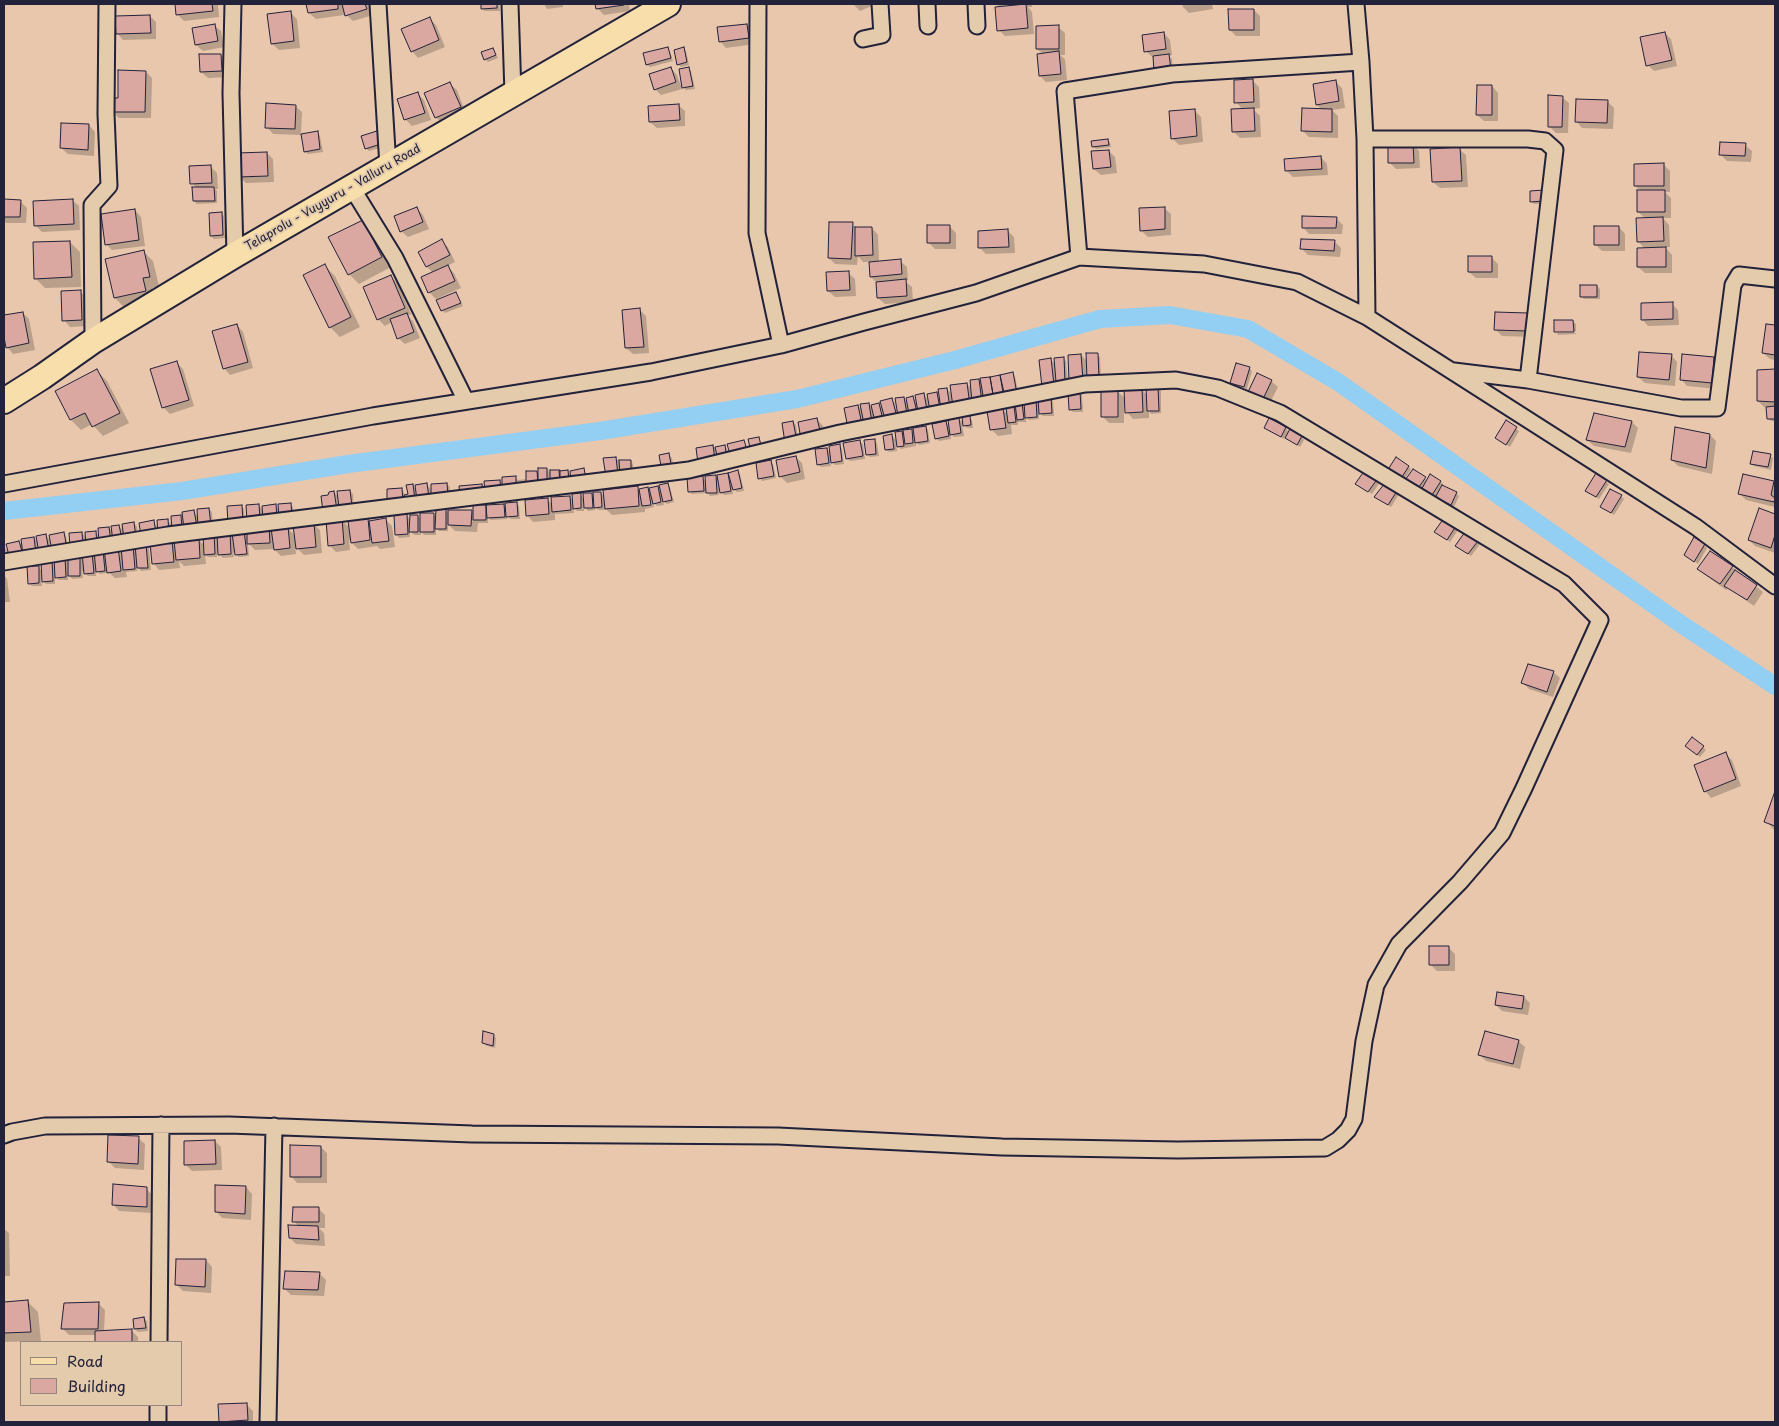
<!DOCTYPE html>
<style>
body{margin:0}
#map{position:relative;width:1779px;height:1426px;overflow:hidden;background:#e9c7ad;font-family:"Playpen Sans",sans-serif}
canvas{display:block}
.frame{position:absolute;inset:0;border:5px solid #22223b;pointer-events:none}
.legend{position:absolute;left:20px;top:1341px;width:162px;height:65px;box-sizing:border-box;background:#e3cbab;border:1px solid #96877e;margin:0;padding:6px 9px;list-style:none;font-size:15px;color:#22223b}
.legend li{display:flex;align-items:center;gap:10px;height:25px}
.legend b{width:25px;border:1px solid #96877e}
</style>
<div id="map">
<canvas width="1779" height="1426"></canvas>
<div class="frame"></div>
<ul class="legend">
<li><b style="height:6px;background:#f8deab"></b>Road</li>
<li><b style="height:14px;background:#daa8a0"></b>Building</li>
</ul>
</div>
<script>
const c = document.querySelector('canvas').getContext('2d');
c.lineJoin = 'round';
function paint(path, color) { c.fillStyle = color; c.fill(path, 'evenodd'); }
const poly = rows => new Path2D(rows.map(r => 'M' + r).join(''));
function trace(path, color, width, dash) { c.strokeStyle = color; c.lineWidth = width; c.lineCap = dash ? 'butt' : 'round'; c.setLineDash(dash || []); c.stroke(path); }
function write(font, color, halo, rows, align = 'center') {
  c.font = font + ' "Playpen Sans",sans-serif'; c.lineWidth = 4; c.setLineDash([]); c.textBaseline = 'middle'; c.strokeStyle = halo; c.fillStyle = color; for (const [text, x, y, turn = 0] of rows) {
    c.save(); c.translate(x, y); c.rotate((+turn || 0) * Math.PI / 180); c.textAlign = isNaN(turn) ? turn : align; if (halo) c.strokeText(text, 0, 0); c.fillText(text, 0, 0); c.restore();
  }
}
paint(poly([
 [176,4,218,4,219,17,184,21,177,14],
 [308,4,369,4,373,15,353,21,344,13,344,15,316,19,309,13],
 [482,4,499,4,500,11,485,11,482,9],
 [544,4,563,4,563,7,547,9],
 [597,4,629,4,630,11,604,15,597,8],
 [853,4,873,4,874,5,860,11],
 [996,4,1032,4,1032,7,1028,7,1032,12,1034,34,1005,36,999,30,1000,8],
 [1182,4,1212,4,1213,9,1189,13,1183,7],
 [1254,10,1260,16,1260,36,1236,36,1230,30],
 [290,12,297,19,300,48,279,50,272,44],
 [150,16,156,22,156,39,123,40,117,33],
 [429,18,436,25,445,47,418,58,412,51],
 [214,25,221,31,224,47,203,51,196,45],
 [747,25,753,32,755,44,726,48,720,41],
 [1058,27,1065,33,1065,55,1060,55,1065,59,1067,80,1046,82,1040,76,1043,54,1037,49],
 [1164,33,1170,40,1172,55,1169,56,1172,59,1173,73,1145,51],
 [1665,33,1671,39,1677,66,1654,71,1648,65],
 [493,49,498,58,488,62,485,59],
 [667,49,670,52,673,61,650,67,647,64],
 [683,49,686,51,689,65,681,67,678,64],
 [221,55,227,61,228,77,208,78,201,72],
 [671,68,677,75,682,89,661,95,655,89],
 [689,68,691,71,695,89,686,90,683,87],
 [146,72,152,78,151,118,119,118,112,112,119,99],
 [1253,81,1259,87,1260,108,1253,109,1260,116,1261,137,1240,138,1234,132,1243,110,1236,102],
 [1335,81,1342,88,1345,108,1332,110,1338,116,1338,138,1309,137,1303,131,1322,110,1317,105],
 [450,84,457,90,466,114,442,124,436,117],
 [1492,86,1498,93,1498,121,1484,121,1477,115],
 [418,94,424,100,431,120,412,126,405,119],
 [1562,97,1569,103,1568,133,1556,133,1550,127],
 [1607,101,1614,108,1613,129,1582,128,1576,121],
 [678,105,685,111,685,126,657,128,650,122],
 [295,106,302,112,301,135,273,134,267,127],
 [1194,110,1201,117,1203,142,1179,145,1172,138],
 [89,125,95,132,94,156,68,154,61,148],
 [377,132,380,135,383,147,369,151,366,148],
 [317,133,320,136,323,152,308,154,305,152],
 [1108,140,1110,143,1111,147,1096,149,1093,146],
 [1413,145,1419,151,1420,168,1396,169,1389,162],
 [1745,145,1752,151,1751,162,1727,161,1721,155],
 [1459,149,1466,155,1468,187,1440,188,1433,182],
 [1109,151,1115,157,1117,173,1101,175,1094,169],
 [267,153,273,159,274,182,246,183,240,177],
 [1321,157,1327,164,1328,175,1293,177,1287,171,1286,160],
 [1664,165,1670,171,1670,192,1665,192,1671,198,1671,218,1663,218,1669,225,1670,247,1665,247,1672,255,1672,273,1645,273,1638,267,1645,249,1638,241,1646,219,1638,212,1641,191,1635,186],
 [210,166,217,173,218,189,215,189,217,191,217,203,197,204,194,201,197,188,192,183],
 [1543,192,1546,204,1534,204,1531,201],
 [72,200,79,206,80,230,42,232,36,226],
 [4,201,20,201,27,208,26,223,6,223,4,221],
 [417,208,423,215,429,229,408,237,401,231],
 [1164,208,1171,214,1171,235,1148,237,1141,230],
 [135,210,141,217,145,246,112,250,106,244],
 [221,213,224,216,225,238,214,239,211,236],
 [1336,218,1343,225,1342,234,1309,234,1303,227],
 [362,221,372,231,391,267,359,284,349,274],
 [852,224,857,228,872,228,878,235,879,262,900,261,907,267,908,280,905,281,912,287,913,302,885,304,878,298,877,283,871,277,870,262,863,262,858,256,857,265,835,264,829,258],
 [949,226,956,233,956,249,935,249,929,243],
 [1619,227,1625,234,1625,251,1602,251,1595,244],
 [1008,231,1014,237,1015,253,986,254,980,248],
 [441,241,448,247,455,262,447,266,454,273,461,288,436,299,429,292,433,273,427,267,420,252],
 [1334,241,1341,248,1340,257,1308,255,1302,249],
 [70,242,80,252,81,287,45,288,35,278],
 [143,251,153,261,159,286,152,288,155,301,125,308,115,298],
 [1492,258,1498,264,1498,278,1476,278,1469,272],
 [325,266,335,276,360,327,340,337,330,327],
 [848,273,855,279,856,296,835,297,828,291],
 [390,276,397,282,411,314,408,316,413,321,420,338,405,344,398,338,392,322,385,326,378,319],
 [1597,286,1600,289,1600,299,1584,299,1581,296],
 [81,292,87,298,88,326,70,327,64,320],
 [456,293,463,306,445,313,442,310],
 [1672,304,1678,310,1679,325,1648,326,1642,319],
 [640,310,646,316,649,353,633,354,626,348],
 [23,313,29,319,35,350,13,354,7,347,4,330,4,317],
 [1527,314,1534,321,1533,337,1502,336,1495,329],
 [1573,321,1576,324,1576,331,1555,332,1555,322],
 [237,325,243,332,253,368,230,375,224,368],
 [1767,326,1775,326,1775,360,1770,359,1763,353],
 [1557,333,1576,333,1576,334,1558,335],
 [1097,354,1100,357,1101,381,1077,387,1081,355,1088,362],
 [1671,355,1677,362,1675,386,1645,383,1638,377],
 [1063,358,1066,361,1068,384,1049,393,1051,360,1056,365],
 [1714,358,1720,364,1718,389,1687,386,1681,379],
 [176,362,183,369,194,406,170,414,163,407],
 [1249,368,1252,371,1247,389,1234,385,1232,382],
 [1775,370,1775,421,1771,421,1768,419,1768,407,1764,407,1758,401,1758,371],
 [97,371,107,381,129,423,103,436,92,424,81,430,71,420,57,392],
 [1012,373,1015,376,1019,397,913,416,908,411,909,417,902,418,897,413,899,419,889,422,883,416,885,423,875,415,873,416,874,425,852,430,858,406,863,411,868,404,873,409,878,404,884,410,892,400,895,403,896,410,898,409,903,398,908,403,913,398,918,402,924,395,929,401,936,393,940,398,947,389,953,395,967,384,972,389,979,380,982,384,981,379],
 [1271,381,1278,387,1269,405,1256,398],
 [1158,388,1161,391,1161,413,1151,414,1149,411,1149,418,1133,419,1127,412,1126,406,1124,406,1124,423,1109,423,1103,417,1117,391,1126,399,1141,389,1148,396],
 [1079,392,1082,395,1083,412,1073,412,1070,409],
 [1050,399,1053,401,1054,416,1043,416,1039,412,1039,419,1029,420,1026,417,1026,422,1018,422,1018,425,1011,425,1012,434,998,436,991,429,1003,410,1008,414,1013,407,1017,410,1022,404,1026,408,1036,402,1040,406],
 [969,417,972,420,973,428,967,428,962,424,964,436,954,437,950,433,951,439,939,441,936,438,946,423,950,427,959,419,964,424],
 [817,419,823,426,826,441,809,445],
 [793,422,796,425,799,444,789,445],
 [1506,422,1519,431,1510,447,1500,441],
 [1632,422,1638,428,1631,453,1594,446,1587,440],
 [926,428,928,430,930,443,919,445,915,441,916,446,901,449,896,444,897,451,889,452,886,450,892,436,898,442,896,433,911,430,915,434],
 [1265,428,1285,428,1289,432,1301,437,1304,440,1300,447,1285,437,1284,439],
 [1710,435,1716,441,1712,474,1678,466,1672,460],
 [874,440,877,443,879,456,870,457,867,454],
 [860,442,863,444,865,459,850,461,847,458],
 [713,446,717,451,724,446,727,449,729,461,702,465],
 [839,446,842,449,844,464,835,465,830,460,831,466,821,467,818,464,827,449,831,454],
 [669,455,672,458,675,473,666,474],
 [1770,456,1773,458,1771,470,1754,466,1752,464],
 [796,457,802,463,805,479,787,483,780,476],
 [615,458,619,461,630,461,633,464,634,478,610,479],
 [770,462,773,464,776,478,762,481,760,478],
 [1408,467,1411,469,1403,482,1391,474],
 [547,469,551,474,568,472,572,476,583,470,586,473,588,482,485,496,481,485,486,490,500,481,503,485,515,478,518,480,527,479,537,472,539,475],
 [737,471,740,474,744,491,737,492,732,488,733,494,724,495,719,490,719,495,710,496,708,493,692,494,689,492,702,478,707,482,715,476,719,480,718,475],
 [1414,471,1428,481,1430,476,1441,482,1443,484,1442,486,1456,493,1459,496,1454,507,1439,501,1434,500,1420,493],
 [1596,475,1609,484,1599,499,1587,491],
 [1377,479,1380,482,1372,494,1357,484],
 [1774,482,1775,484,1775,507,1746,500,1739,493],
 [447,484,450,487,450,499,436,500,430,495,431,501,391,506,401,489,404,492,404,496,409,496,412,485,417,490,427,485,432,490],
 [668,485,670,487,674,502,667,504,662,500,664,505,657,506,653,502,654,507,645,509,645,512,612,515,605,508,605,510,598,510,595,506,595,510,588,511,584,506,584,511,577,511,573,507,574,513,555,514,555,520,533,522,527,515,547,499,553,505,570,497,574,501,580,495,585,499,592,494,595,497,601,493,604,496,637,488,640,490,648,489,652,493,657,487,662,492],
 [350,491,353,494,354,509,343,510,338,505,339,512,329,496,334,492,339,497],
 [1396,492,1399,494,1391,507,1379,499],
 [1621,496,1624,499,1614,515,1602,507],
 [516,503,519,506,520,519,511,519,507,516,507,519,491,520,488,517,488,523,478,523,477,532,455,531,448,524,448,531,439,531,436,528,436,535,424,535,421,531,421,535,414,535,410,531,410,537,399,538,397,535,407,516,411,520,418,516,421,519,433,514,437,518,446,511,449,514,471,511,474,514,474,507,504,505,507,509],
 [290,504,293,507,294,519,251,523,259,506,263,510,275,506,280,510],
 [242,506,244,509,245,525,232,526],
 [209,509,212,512,213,529,145,539,153,522,158,527,168,521,173,526,180,517,184,521,194,512,198,517],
 [1760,510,1775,515,1775,553,1755,546,1749,540],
 [341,520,350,528,367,520,369,522,386,520,392,526,395,547,380,549,377,546,358,549,349,540,350,550,336,552,329,545],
 [134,524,137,526,139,540,74,550,82,533,87,538,96,533,100,537,109,528,113,532,119,526,124,531],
 [313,524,320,530,322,553,304,555,295,546,296,554,281,556,274,549,255,550,248,543,249,556,239,557,233,552,234,557,223,558,217,552,217,557,208,557,205,555,206,564,184,566,179,561,180,568,159,570,153,563,172,542,176,546,198,539,204,545,214,534,219,539,229,534,234,538,244,533,248,537,268,527,273,532,287,528,296,536],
 [1456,527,1458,530,1450,542,1438,534],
 [63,534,66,536,69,551,4,567,4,547,10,553,19,542,23,546,34,538,38,542,46,536,51,541],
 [1477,542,1480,544,1471,556,1457,546],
 [146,544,149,547,151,570,141,571,137,566,137,571,126,572,127,577,115,578,107,571,107,573,100,574,96,570,96,576,88,576,82,571,83,578,72,579,68,574,68,580,59,580,55,576,55,584,46,584,41,579,42,586,32,586,29,583,38,567,43,572,52,562,56,567,64,558,69,563,79,556,84,561,92,553,96,557,96,552,117,548,122,553,133,546,137,551],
 [1704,545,1707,548,1698,564,1685,555],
 [1710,553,1732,567,1763,592,1754,606,1728,588,1726,590,1705,575,1698,569],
 [4,575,7,579,10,602,4,602],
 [1553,672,1560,678,1553,697,1529,689,1523,683],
 [1703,747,1706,750,1700,757,1690,748],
 [1725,754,1732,760,1741,786,1711,798,1705,791],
 [1775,794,1775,831,1766,821],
 [1448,947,1455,954,1455,971,1437,971,1430,964],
 [1524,997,1530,1003,1528,1015,1502,1011,1496,1005],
 [493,1035,496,1038,495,1048,487,1046,484,1043],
 [1518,1041,1525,1047,1520,1069,1486,1061,1480,1055],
 [138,1138,145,1144,144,1170,115,1168,108,1161],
 [215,1141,221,1147,222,1170,192,1171,185,1164],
 [321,1147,327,1153,327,1183,297,1183,291,1176],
 [246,1187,252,1194,251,1220,222,1218,216,1211],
 [146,1189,153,1195,152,1213,119,1211,113,1204],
 [319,1209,325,1215,325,1228,319,1228,324,1233,325,1246,296,1244,290,1238,298,1226,294,1221],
 [4,1229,9,1233,10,1276,4,1276],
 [206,1260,212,1267,211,1293,183,1291,176,1284],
 [319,1273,326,1280,324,1296,291,1295,284,1288],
 [28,1302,38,1312,41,1341,4,1342,4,1303],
 [99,1304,105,1310,104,1331,131,1330,138,1337,138,1342,96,1342,96,1335,69,1335,63,1329],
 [144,1318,147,1321,148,1331,138,1332,135,1329],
 [246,1404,253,1411,253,1422,220,1421]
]), '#0003');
trace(poly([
 [4,511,182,491,348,464,600,431,797,399,955,360,1100,319,1170,315,1248,329,1338,382,1678,622,1775,686]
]), '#93cef3', 18);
const building = poly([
 [175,4,212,4,213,11,176,15,175,4],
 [306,4,338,4,338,9,308,13,306,4],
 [342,4,365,4,367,9,345,16,342,4],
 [481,4,497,4,497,8,481,9,481,4],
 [595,4,624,4,624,5,596,9,595,4],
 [1026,4,1028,28,997,31,995,7,1026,4],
 [1228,9,1254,9,1254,30,1229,30,1228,9],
 [291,11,294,41,271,44,267,14,291,11],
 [150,15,151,33,116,34,115,16,150,15],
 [430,17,439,40,411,52,401,29,430,17],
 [215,24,218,41,195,45,192,28,215,24],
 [747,24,749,38,719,42,717,27,747,24],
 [1059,25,1059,49,1036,49,1036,26,1059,25],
 [1164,32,1166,49,1144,52,1142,35,1164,32],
 [1665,32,1672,60,1646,66,1640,37,1665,32],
 [668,47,671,58,646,65,643,53,668,47],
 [684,47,687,62,677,65,674,50,684,47],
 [493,48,496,55,484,60,481,52,493,48],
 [1059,51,1061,74,1039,76,1037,54,1059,51],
 [199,54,221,54,222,71,200,72,199,54],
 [1169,54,1171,70,1154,72,1153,56,1169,54],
 [671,67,676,82,654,90,649,74,671,67],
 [689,67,693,86,682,88,679,69,689,67],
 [118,70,146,71,145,112,111,112,111,98,118,98,118,70],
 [1253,79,1254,102,1234,103,1234,80,1253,79],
 [1336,80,1339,101,1316,105,1313,84,1336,80],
 [450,82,461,107,435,118,424,93,450,82],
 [1477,85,1492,85,1492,115,1476,115,1477,85],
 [418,92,425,113,404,120,397,99,418,92],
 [1548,95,1563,96,1562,127,1548,127,1548,95],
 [1576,99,1608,100,1607,123,1575,122,1576,99],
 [266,103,296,105,295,129,265,128,266,103],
 [679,104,680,120,649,122,648,106,679,104],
 [1254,108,1255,131,1232,132,1231,109,1254,108],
 [1302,108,1332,109,1332,132,1301,131,1302,108],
 [1195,109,1197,136,1171,139,1169,111,1195,109],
 [61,123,89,124,88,150,60,148,61,123],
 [318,131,320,149,304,152,301,134,318,131],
 [377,131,381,144,365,149,361,136,377,131],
 [1108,139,1109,145,1092,147,1091,141,1108,139],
 [1720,142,1746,143,1745,156,1719,155,1720,142],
 [1413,143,1414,163,1388,163,1388,144,1413,143],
 [1460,147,1462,181,1432,182,1430,149,1460,147],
 [1109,150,1111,167,1093,169,1091,151,1109,150],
 [267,152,268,176,238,177,237,153,267,152],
 [1321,156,1322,169,1285,171,1284,159,1321,156],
 [1664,163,1664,186,1634,186,1634,164,1664,163],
 [211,165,212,183,190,184,189,166,211,165],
 [192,187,214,187,215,201,193,201,192,187],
 [1544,190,1544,201,1530,202,1530,191,1544,190],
 [1637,190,1665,190,1665,212,1637,212,1637,190],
 [4,199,21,200,20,217,4,217,4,199],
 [73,199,74,224,34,226,33,201,73,199],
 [417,207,423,222,400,232,394,216,417,207],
 [1165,207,1165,229,1140,231,1139,208,1165,207],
 [135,209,139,240,105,245,101,214,135,209],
 [222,212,223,235,210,236,209,213,222,212],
 [1302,216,1337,217,1336,228,1302,228,1302,216],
 [1663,217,1664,241,1637,242,1636,218,1663,217],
 [363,220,382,257,348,275,328,237,363,220],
 [829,222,853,222,851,259,828,258,829,222],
 [927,225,950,225,950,243,927,243,927,225],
 [1594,226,1619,226,1619,245,1594,245,1594,226],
 [855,227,872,227,873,255,855,256,855,227],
 [1008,229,1009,247,978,248,978,231,1008,229],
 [442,239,450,255,426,267,418,252,442,239],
 [1301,239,1335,240,1334,251,1300,249,1301,239],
 [70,241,72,277,34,279,33,242,70,241],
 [1666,247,1666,267,1637,267,1637,248,1666,247],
 [144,250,150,277,143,278,146,291,114,298,105,259,144,250],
 [1468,256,1492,256,1492,272,1468,272,1468,256],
 [901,259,902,274,870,277,869,262,901,259],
 [325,264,351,317,329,328,303,275,325,264],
 [448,265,455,281,428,293,421,277,448,265],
 [849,271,850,290,827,291,826,272,849,271],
 [391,275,405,308,377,320,363,287,391,275],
 [906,279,907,296,877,298,876,282,906,279],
 [1580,285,1597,285,1597,297,1580,297,1580,285],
 [81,290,82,320,62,321,61,291,81,290],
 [456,292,461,303,441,311,436,300,456,292],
 [1673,302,1673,319,1641,320,1641,303,1673,302],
 [640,308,644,347,625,348,622,310,640,308],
 [23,312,29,343,6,348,4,337,4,315,23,312],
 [1495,312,1528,313,1527,331,1494,330,1495,312],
 [407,313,414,332,397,339,390,319,407,313],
 [1554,320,1573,320,1574,332,1554,332,1554,320],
 [237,324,248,362,223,369,212,331,237,324],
 [1766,324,1775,325,1775,355,1762,353,1766,324],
 [1639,352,1672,354,1669,380,1637,377,1639,352],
 [1086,353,1098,353,1099,378,1087,379,1086,353],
 [1081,354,1083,380,1069,381,1068,355,1081,354],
 [1682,354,1714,357,1712,383,1680,380,1682,354],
 [1064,357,1065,382,1056,382,1054,358,1064,357],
 [1051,358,1054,385,1042,387,1039,360,1051,358],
 [177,361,189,400,162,408,150,369,177,361],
 [1236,363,1250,367,1244,387,1230,383,1236,363],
 [97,369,120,413,92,427,85,413,70,420,55,391,97,369],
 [1775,369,1775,402,1757,401,1757,370,1775,369],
 [1013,372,1017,394,1005,397,1000,375,1013,372],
 [1257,373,1272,380,1263,399,1248,392,1257,373],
 [1000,375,1004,398,994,400,990,377,1000,375],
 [990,377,994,400,984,401,980,378,990,377],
 [979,379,982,402,972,403,970,380,979,379],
 [967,383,970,405,953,407,950,385,967,383],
 [1146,387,1158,387,1159,411,1147,411,1146,387],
 [947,388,950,408,941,409,938,389,947,388],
 [1142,388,1143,412,1125,413,1124,389,1142,388],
 [1118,389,1118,417,1101,417,1101,390,1118,389],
 [1068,391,1080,391,1081,409,1069,410,1068,391],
 [937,392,940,409,930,411,927,394,937,392],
 [924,393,927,410,918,412,915,395,924,393],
 [913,396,917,412,909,414,906,398,913,396],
 [904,397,907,414,898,416,895,398,904,397],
 [1051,397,1052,413,1039,414,1038,398,1051,397],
 [892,398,897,417,885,419,880,401,892,398],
 [1036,400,1037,417,1025,418,1024,401,1036,400],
 [869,403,872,423,864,424,860,404,869,403],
 [879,403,883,420,875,422,871,405,879,403],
 [1015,403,1022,403,1024,419,1017,420,1015,403],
 [858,405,862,425,848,428,844,408,858,405],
 [1014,406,1016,422,1008,423,1006,407,1014,406],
 [1775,406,1775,419,1767,419,1766,407,1775,406],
 [1003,408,1006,428,990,430,987,411,1003,408],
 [1594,413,1632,421,1625,447,1586,440,1594,413],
 [970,416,971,425,963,426,962,417,970,416],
 [817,418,821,435,801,439,798,422,817,418],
 [959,418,961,433,950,435,948,420,959,418],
 [1269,418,1286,427,1281,437,1264,428,1269,418],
 [1506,420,1517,427,1506,445,1495,438,1506,420],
 [793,421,797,441,785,443,782,423,793,421],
 [946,421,949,436,935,439,932,424,946,421],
 [926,426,928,441,915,443,913,428,926,426],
 [1675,427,1710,434,1706,468,1671,460,1675,427],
 [912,429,913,443,905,444,903,430,912,429],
 [1290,429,1302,436,1297,445,1285,438,1290,429],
 [902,431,904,446,897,447,895,432,902,431],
 [892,434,894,449,885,450,883,436,892,434],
 [759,437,762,450,751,452,748,439,759,437],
 [875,439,876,454,866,455,864,440,875,439],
 [744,440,748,453,731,458,727,444,744,440],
 [860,440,863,456,846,459,843,443,860,440],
 [840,444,842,461,831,463,829,446,840,444],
 [713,445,715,460,698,463,696,448,713,445],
 [725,445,727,458,718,460,715,447,725,445],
 [827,448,829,463,817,465,815,449,827,448],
 [1753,451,1771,454,1768,467,1750,464,1753,451],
 [669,453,672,470,662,472,659,455,669,453],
 [796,456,800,472,779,477,776,460,796,456],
 [616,457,618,475,606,477,603,458,616,457],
 [1396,457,1409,466,1400,480,1387,471,1396,457],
 [619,460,631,460,631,475,620,476,619,460],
 [771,460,774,476,758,479,756,463,771,460],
 [538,468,547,468,547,485,538,485,538,468],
 [584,468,586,479,571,482,570,471,584,468],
 [1413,469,1426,477,1416,491,1403,483,1413,469],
 [550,470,560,470,560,481,550,483,550,470],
 [568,470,569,481,560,481,559,471,568,470],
 [738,470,742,488,733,490,728,473,738,470],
 [1365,470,1378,478,1368,492,1355,484,1365,470],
 [526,471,537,471,538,485,526,488,526,471],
 [728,473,731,491,720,493,717,475,728,473],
 [1596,473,1607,480,1596,497,1585,491,1596,473],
 [1430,474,1441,481,1430,498,1420,492,1430,474],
 [1743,474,1774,481,1771,495,1775,498,1774,502,1738,494,1743,474],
 [716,475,717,493,706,493,705,476,716,475],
 [516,476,516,488,502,489,502,477,516,476],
 [703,476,704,491,688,492,687,478,703,476],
 [500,480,501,491,485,492,484,481,500,480],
 [427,483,429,498,417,500,415,485,427,483],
 [447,483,448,496,431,497,431,484,447,483],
 [668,483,672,500,663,502,659,485,668,483],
 [1385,483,1397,491,1388,505,1374,497,1385,483],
 [413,484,415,500,405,501,404,495,408,494,406,485,413,484],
 [482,484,483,493,460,496,459,486,482,484],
 [1442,485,1457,492,1451,505,1435,498,1442,485],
 [638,486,639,506,605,509,603,490,638,486],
 [658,486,661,502,653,504,649,488,658,486],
 [648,487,651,505,642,506,639,489,648,487],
 [402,488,403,503,387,504,387,489,402,488],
 [1610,489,1622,495,1611,513,1600,507,1610,489],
 [350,490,352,506,339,508,337,491,350,490],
 [334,491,337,510,323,512,321,496,328,495,329,492,334,491],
 [593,492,601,492,602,507,594,508,593,492],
 [581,493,581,508,573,509,572,494,581,493],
 [583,493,592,493,593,508,584,508,583,493],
 [570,496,571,510,552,512,551,497,570,496],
 [548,498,549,514,526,516,525,500,548,498],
 [517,502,518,516,506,517,505,503,517,502],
 [291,503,292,517,279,518,278,504,291,503],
 [259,504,260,520,247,521,246,505,259,504],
 [276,504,277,519,263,520,262,506,276,504],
 [504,504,505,517,487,518,486,505,504,504],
 [242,505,243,523,228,524,227,506,242,505],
 [473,505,486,505,486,520,473,520,473,505],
 [209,508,211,526,198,527,197,509,209,508],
 [1759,508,1775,514,1775,535,1771,548,1748,540,1759,508],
 [436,509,446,509,446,529,435,529,436,509],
 [194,510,197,527,184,529,182,512,194,510],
 [448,510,472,510,471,526,448,525,448,510],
 [420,513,434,513,434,532,420,532,420,513],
 [407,514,408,534,395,535,394,515,407,514],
 [181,515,182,530,172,531,171,516,181,515],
 [410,515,418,515,418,532,409,532,410,515],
 [342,518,344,544,328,546,326,520,342,518],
 [368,518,370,540,351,543,348,521,368,518],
 [386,518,389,541,372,543,369,521,386,518],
 [1444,518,1456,526,1447,540,1434,532,1444,518],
 [168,519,169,533,158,534,157,520,168,519],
 [154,520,156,534,141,536,139,523,154,520],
 [134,522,136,538,124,539,122,524,134,522],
 [314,523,316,547,296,549,293,525,314,523],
 [119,525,122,539,113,541,111,526,119,525],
 [269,526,270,543,247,544,247,527,269,526],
 [288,526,290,548,274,550,271,528,288,526],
 [109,527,111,542,99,543,98,528,109,527],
 [96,531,97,545,86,546,85,532,96,531],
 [244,531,247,554,235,555,232,533,244,531],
 [64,532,67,549,52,551,49,535,64,532],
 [82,532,83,546,70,547,69,533,82,532],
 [230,532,231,554,218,555,217,533,230,532],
 [1465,532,1478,541,1468,554,1455,546,1465,532],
 [203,533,214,533,215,554,204,555,203,533],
 [46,534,49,551,39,553,36,536,46,534],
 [34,537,36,554,23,555,21,539,34,537],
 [1694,537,1705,544,1694,562,1684,555,1694,537],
 [199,538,200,558,176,560,174,540,199,538],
 [172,540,174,562,152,564,150,542,172,540],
 [19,541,23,555,10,559,6,544,19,541],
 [146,543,148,568,137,568,135,544,146,543],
 [133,545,135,569,123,570,121,546,133,545],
 [118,547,121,571,107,573,104,549,118,547],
 [94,550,103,550,105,571,96,572,94,550],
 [1710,551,1733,566,1720,584,1697,569,1710,551],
 [82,552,92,552,94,573,84,574,82,552],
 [68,555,80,555,80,576,68,576,68,555],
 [54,557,65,557,66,577,55,578,54,557],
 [41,561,52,561,53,581,42,582,41,561],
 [27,566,39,566,39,583,28,584,27,566],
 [1735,570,1757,585,1747,600,1724,586,1735,570],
 [1528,664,1554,671,1547,692,1521,683,1528,664],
 [1692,737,1704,746,1697,755,1685,746,1692,737],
 [1726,752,1736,779,1704,792,1694,765,1726,752],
 [1775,791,1775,826,1764,822,1775,791],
 [1429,946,1449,946,1449,965,1429,965,1429,946],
 [1497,992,1524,996,1522,1009,1495,1005,1497,992],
 [483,1031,494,1034,493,1046,482,1043,483,1031],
 [1485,1031,1519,1040,1513,1064,1478,1055,1485,1031],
 [108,1135,139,1136,138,1164,107,1162,108,1135],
 [215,1140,216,1164,184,1165,184,1141,215,1140],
 [290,1145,321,1146,321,1177,290,1177,290,1145],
 [113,1184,147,1187,147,1207,112,1205,113,1184],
 [215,1185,246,1186,245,1214,215,1212,215,1185],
 [293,1207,319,1207,319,1222,292,1222,293,1207],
 [288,1225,318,1226,319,1240,289,1238,288,1225],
 [176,1259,206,1259,205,1287,175,1285,176,1259],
 [285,1271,320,1272,318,1290,283,1289,285,1271],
 [28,1300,31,1332,4,1333,4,1302,28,1300],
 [99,1302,98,1329,61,1329,64,1303,99,1302],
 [144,1317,146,1328,134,1329,133,1319,144,1317],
 [132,1329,132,1342,95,1342,95,1331,132,1329],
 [247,1403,248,1420,219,1422,218,1404,247,1403]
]);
paint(building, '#daa8a0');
trace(building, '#22223b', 1);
const minor = poly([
 [233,4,231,93,235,255],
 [378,4,388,167],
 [510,4,513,94],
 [758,4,757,233,781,345],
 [927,4,928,26],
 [976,4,977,26],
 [1356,4,1361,62,1365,139,1367,317],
 [863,39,882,35,880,4],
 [1365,139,1528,139,1545,141,1555,150,1528,380],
 [352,188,395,258,466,401],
 [1079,257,1065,91,1172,74,1361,62],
 [93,341,92,205,109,186,106,114,107,4],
 [1454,371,1528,380,1681,408,1717,408,1733,285,1739,275,1775,279],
 [4,484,373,416,651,372,781,345,864,322,976,293,1079,257,1204,264,1297,282,1367,317,1696,527,1775,586],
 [4,562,168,535,689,470,840,433,1085,384,1176,380,1218,388,1280,413,1564,584,1600,620,1524,788,1502,833,1460,882,1399,944,1376,985,1364,1041,1354,1119,1348,1130,1338,1140,1325,1148,1178,1150,1002,1147,778,1136,472,1134,229,1125,45,1126,12,1132,4,1135],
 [159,1342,161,1125],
 [158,1422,158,1405],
 [268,1422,274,1126]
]);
const primary = poly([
 [4,401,42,377,93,341,235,255,668,4]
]);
trace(minor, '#22223b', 19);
trace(primary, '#22223b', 28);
trace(minor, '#e3cbab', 15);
trace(primary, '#f8deab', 24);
write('12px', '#22223b', '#e3cbab', [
 ["Telaprolu - Vuyyuru - Valluru Road",333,198,-30]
]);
</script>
